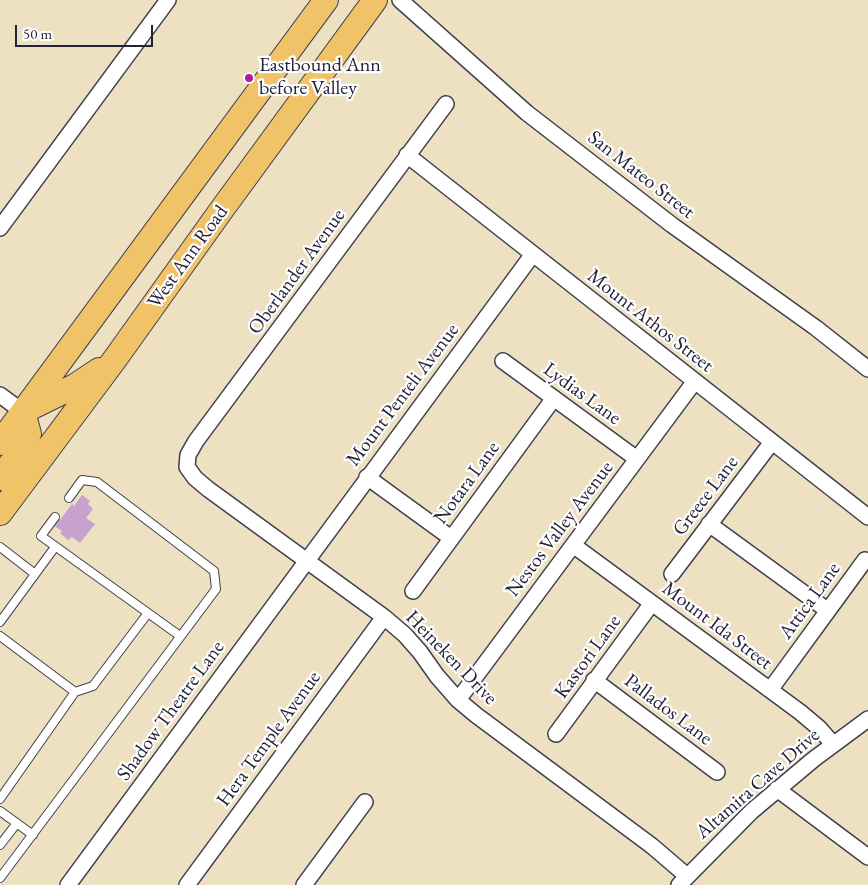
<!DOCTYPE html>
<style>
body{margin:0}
#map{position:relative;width:868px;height:885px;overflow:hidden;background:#ede1c1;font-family:"EB Garamond",serif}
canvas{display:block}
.scale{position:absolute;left:15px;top:25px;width:138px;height:22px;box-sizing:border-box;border:2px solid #22223b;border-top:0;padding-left:6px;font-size:15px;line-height:18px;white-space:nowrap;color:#22223b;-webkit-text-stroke:4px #fff;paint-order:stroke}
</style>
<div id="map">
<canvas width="868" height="885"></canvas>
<div class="scale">50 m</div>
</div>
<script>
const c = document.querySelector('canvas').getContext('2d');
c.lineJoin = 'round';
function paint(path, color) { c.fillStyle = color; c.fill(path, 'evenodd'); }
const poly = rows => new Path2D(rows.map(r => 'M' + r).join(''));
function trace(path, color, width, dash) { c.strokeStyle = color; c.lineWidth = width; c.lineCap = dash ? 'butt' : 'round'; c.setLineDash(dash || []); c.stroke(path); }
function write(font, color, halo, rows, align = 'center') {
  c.font = font + ' "EB Garamond",serif'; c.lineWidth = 4.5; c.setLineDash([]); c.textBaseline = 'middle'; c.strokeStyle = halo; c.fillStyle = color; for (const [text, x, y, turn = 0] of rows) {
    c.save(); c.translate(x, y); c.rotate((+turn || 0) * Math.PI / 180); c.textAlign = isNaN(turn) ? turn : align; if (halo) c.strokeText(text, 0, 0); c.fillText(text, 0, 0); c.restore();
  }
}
paint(poly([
 [82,495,90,501,88,504,93,509,86,518,95,524,80,543,72,537,68,540,60,533,62,531,51,524,56,517,60,520,72,504,74,506]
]), '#c7a2cf');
const lane = poly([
 [55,517,41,536,180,636],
 [0,547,35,574],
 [0,622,55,547],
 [0,636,75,692,93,686,148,613],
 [0,799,75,692],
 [0,811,33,835],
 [0,845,17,823],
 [0,878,216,589,214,571,97,482,82,480,69,498]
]);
const street = poly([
 [400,0,527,113,672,225,816,328,868,369],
 [446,104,196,441,188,455,187,467,195,478,208,489,384,617,405,635,420,652,437,676,458,700,476,715,652,846,687,876],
 [407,155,868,517],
 [0,228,168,0],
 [503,361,637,459],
 [0,395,23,412],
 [367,477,451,538],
 [709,524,827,610],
 [573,545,800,712,819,728,833,744],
 [672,574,772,442],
 [413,591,554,398],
 [594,680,717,772],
 [770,690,865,560],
 [458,700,695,381],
 [556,734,652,603],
 [777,789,868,857],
 [68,885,533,254],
 [187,885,384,617],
 [304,885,365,802],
 [679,885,752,811,814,759,868,719]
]);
const primary = poly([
 [28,409,75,386,99,370],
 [0,443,326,0],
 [0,478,17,456,29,434,23,412],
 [0,513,115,359,220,212,375,0]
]);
trace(lane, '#403f4f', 10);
trace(street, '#403f4f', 18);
trace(primary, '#403f4f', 26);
trace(lane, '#fff', 8);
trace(street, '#fff', 15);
trace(primary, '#f1c369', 24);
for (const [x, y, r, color] of [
 [249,78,5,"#b5179e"]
]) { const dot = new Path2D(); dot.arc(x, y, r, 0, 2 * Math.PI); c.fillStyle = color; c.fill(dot); trace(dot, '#fff', 2); }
write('20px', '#22223b', '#fff', [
 ["Eastbound Ann",259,66],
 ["before Valley",259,89]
], 'left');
write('20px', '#22223b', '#fff', [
 ["San Mateo Street",641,175,38],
 ["West Ann Road",188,257,-54],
 ["Oberlander Avenue",297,272,-54],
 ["Mount Athos Street",650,321,38],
 ["Lydias Lane",582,394,36],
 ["Mount Penteli Avenue",403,395,-53],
 ["Notara Lane",467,483,-54],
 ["Greece Lane",706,496,-53],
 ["Nestos Valley Avenue",560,529,-53],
 ["Attica Lane",810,601,-54],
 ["Mount Ida Street",717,626,37],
 ["Kastori Lane",588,657,-54],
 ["Heineken Drive",451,658,46],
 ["Pallados Lane",668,710,37],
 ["Shadow Theatre Lane",171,711,-54],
 ["Hera Temple Avenue",269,739,-54],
 ["Altamira Cave Drive",758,784,-41]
]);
</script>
